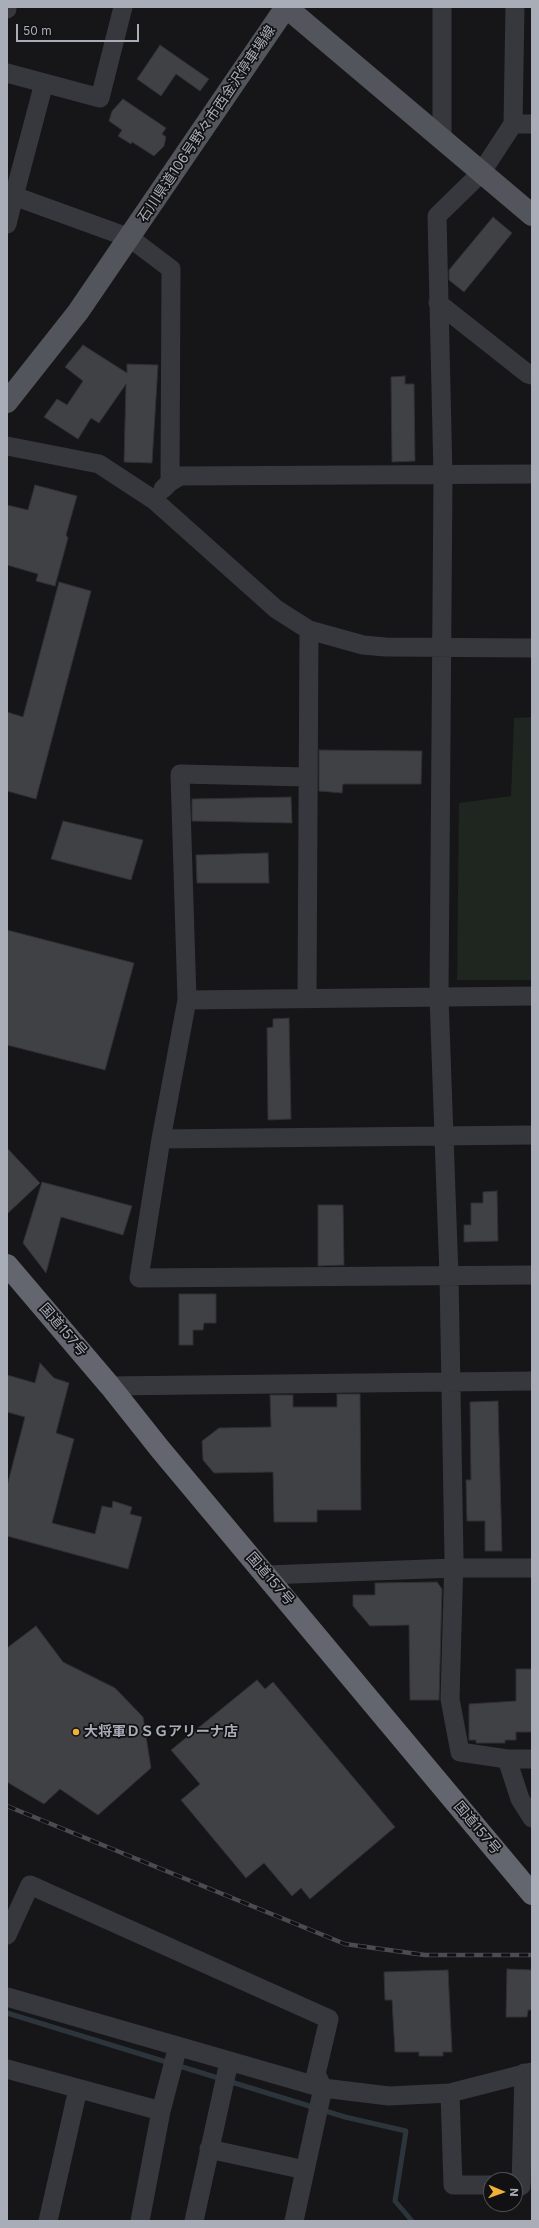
<!DOCTYPE html>
<meta charset="utf-8">
<style>
body{margin:0}
#map{position:relative;width:539px;height:2228px;overflow:hidden;background:#161618;font-family:Inter,sans-serif}
canvas{display:block}
.frame{position:absolute;inset:0;border:8px solid #a8adb8;pointer-events:none}
.north{position:absolute;left:483px;top:2172px;width:40px;height:40px;box-sizing:border-box;background:#111113;border:1px solid #4d4f55;border-radius:50%;rotate:92deg;font-size:11px;font-weight:700;line-height:16px;text-align:center;color:#a8adb8}
.north::after{content:'';display:block;margin:auto;width:14px;height:18px;background:#f2b134;clip-path:polygon(50% 0,100% 100%,50% 72%,0 100%)}
.scale{position:absolute;left:16px;top:24px;width:123px;height:18px;box-sizing:border-box;border:2px solid #a8adb8;border-top:0;padding-left:5px;font-size:12px;line-height:14px;white-space:nowrap;color:#a8adb8;-webkit-text-stroke:3px #111113;paint-order:stroke}
</style>
<div id="map">
<canvas width="539" height="2228"></canvas>
<div class="frame"></div>
<div class="north">N</div>
<div class="scale">50 m</div>
</div>
<script>
const c = document.querySelector('canvas').getContext('2d');
c.lineJoin = 'round';
function paint(path, color) { c.fillStyle = color; c.fill(path, 'evenodd'); }
const poly = rows => new Path2D(rows.map(r => 'M' + r).join(''));
function trace(path, color, width, dash) { c.strokeStyle = color; c.lineWidth = width; c.lineCap = dash ? 'butt' : 'round'; c.setLineDash(dash || []); c.stroke(path); }
function write(font, color, halo, rows, align = 'center') {
  c.font = font + ' Inter,"Noto Sans JP",sans-serif'; c.lineWidth = 3.5; c.setLineDash([]); c.textBaseline = 'middle'; c.strokeStyle = halo; c.fillStyle = color; for (const [text, x, y, turn = 0] of rows) {
    c.save(); c.translate(x, y); c.rotate((+turn || 0) * Math.PI / 180); c.textAlign = isNaN(turn) ? turn : align; if (halo) c.strokeText(text, 0, 0); c.fillText(text, 0, 0); c.restore();
  }
}
paint(poly([
 [532,717,532,980,457,980,459,803,511,796,514,718]
]), '#1e261f');
trace(poly([
 [7,2013,345,2117,406,2131,395,2201,412,2221]
]), '#2c353c', 5);
const building = poly([
 [160,45,209,79,200,91,176,74,161,96,137,79,160,45],
 [123,99,166,128,162,134,166,137,164,146,154,156,132,142,131,144,118,136,122,130,109,121,112,111,123,99],
 [493,217,512,233,464,292,449,280,449,270,493,217],
 [83,345,127,373,127,364,158,365,152,463,124,462,126,384,99,423,91,418,78,439,44,417,57,399,67,405,83,381,65,367,83,345],
 [405,376,405,384,414,384,415,461,392,462,391,377,405,376],
 [35,485,77,496,66,535,68,538,55,586,36,581,38,574,7,565,7,505,28,510,35,485],
 [59,582,91,591,36,799,7,791,7,712,23,717,59,582],
 [319,750,422,751,421,784,343,784,342,793,319,791,319,750],
 [291,797,292,823,192,821,192,799,291,797],
 [63,821,143,840,131,880,51,859,63,821],
 [268,853,269,883,197,883,196,855,268,853],
 [7,930,134,963,105,1070,7,1045,7,930],
 [289,1018,291,1119,268,1120,267,1028,273,1027,273,1019,289,1018],
 [7,1148,40,1183,7,1214,7,1148],
 [42,1182,132,1206,123,1235,61,1217,46,1273,23,1243,42,1182],
 [497,1191,498,1241,464,1242,464,1225,471,1225,471,1203,483,1203,483,1192,497,1191],
 [318,1205,343,1205,344,1265,318,1266,318,1205],
 [179,1294,216,1294,216,1323,204,1323,203,1330,193,1330,193,1345,179,1345,179,1294],
 [40,1363,54,1378,69,1383,56,1433,74,1439,52,1523,95,1534,102,1506,112,1508,113,1501,132,1507,130,1514,142,1517,128,1569,7,1536,7,1486,25,1417,7,1412,7,1375,35,1383,40,1363],
 [337,1394,360,1394,361,1510,317,1510,317,1522,274,1522,273,1472,214,1473,203,1460,202,1441,219,1428,271,1427,270,1395,293,1395,293,1407,337,1407,337,1394],
 [498,1401,502,1551,485,1551,485,1521,467,1521,466,1480,471,1480,470,1402,498,1401],
 [437,1582,442,1589,439,1700,410,1700,409,1625,370,1626,353,1606,353,1595,375,1595,375,1583,437,1582],
 [36,1626,63,1662,115,1688,143,1717,151,1768,98,1815,60,1789,44,1804,7,1782,7,1648,36,1626],
 [516,1669,532,1669,532,1732,516,1732,516,1740,505,1740,505,1743,476,1743,476,1740,469,1740,469,1704,516,1701,516,1669],
 [257,1680,265,1689,273,1682,395,1827,310,1899,301,1888,292,1896,264,1863,246,1878,181,1800,200,1784,171,1750,257,1680],
 [507,1969,532,1970,532,2010,528,2010,527,2017,506,2017,507,1969],
 [448,1970,452,2052,443,2052,443,2056,419,2056,419,2052,395,2052,392,2000,385,2000,384,1972,448,1970]
]);
paint(building, '#404145');
trace(building, '#303034', 1);
trace(poly([
 [7,9,7,7],
 [7,73,100,98,123,7],
 [513,124,515,7],
 [532,124,513,124,481,173,437,216,443,476,439,997,449,1276,454,1558,450,1699,460,1752,507,1759,520,1799,532,1818],
 [442,140,442,7],
 [7,193,14,196,44,83],
 [7,224,14,196,130,238,171,269,170,482],
 [438,303,528,374,532,375],
 [7,446,99,464,154,500,276,609,309,630,363,645,385,647,532,648],
 [163,489,170,482,180,476,532,474],
 [532,996,187,1000,161,1139,139,1278,532,1275],
 [307,998,309,630],
 [187,1000,180,774,307,777],
 [161,1139,532,1135],
 [110,1386,532,1381],
 [267,1575,454,1568,532,1568],
 [507,1759,532,1759],
 [7,1935,30,1885,329,2019,316,2074,323,2088,294,2221],
 [7,1997,323,2088,389,2096,450,2093,532,2072],
 [7,2069,161,2111],
 [450,2093,453,2185,491,2185],
 [209,2149,305,2170],
 [515,2186,521,2186,524,2073],
 [48,2221,78,2089],
 [140,2221,161,2111,178,2046],
 [194,2221,229,2062]
]), '#37383d', 19);
trace(poly([
 [7,402,78,312,286,7,532,215]
]), '#53555c', 22);
trace(poly([
 [7,1265,110,1386,160,1449,532,1894]
]), '#63666e', 22);
const rail = poly([
 [7,1806,345,1944,425,1955,532,1955]
]);
trace(rail, '#4a4c52', 4.5);
trace(rail, '#111113', 3, [9]);
for (const [x, y, r, color] of [
 [76,1732,4,"#f2b134"]
]) { const dot = new Path2D(); dot.arc(x, y, r, 0, 2 * Math.PI); c.fillStyle = color; c.fill(dot); trace(dot, '#111113', 1.5); }
write('14px', '#a8adb8', '#111113', [
 ["石川県道106号野々市西金沢停車場線",207,124,-56],
 ["国道157号",63,1330,49],
 ["国道157号",270,1579,49],
 ["国道157号",477,1828,50]
]);
write('bold 14px', '#a8adb8', '#111113', [
 ["大将軍ＤＳＧアリーナ店",84,1732]
], 'left');
</script>
